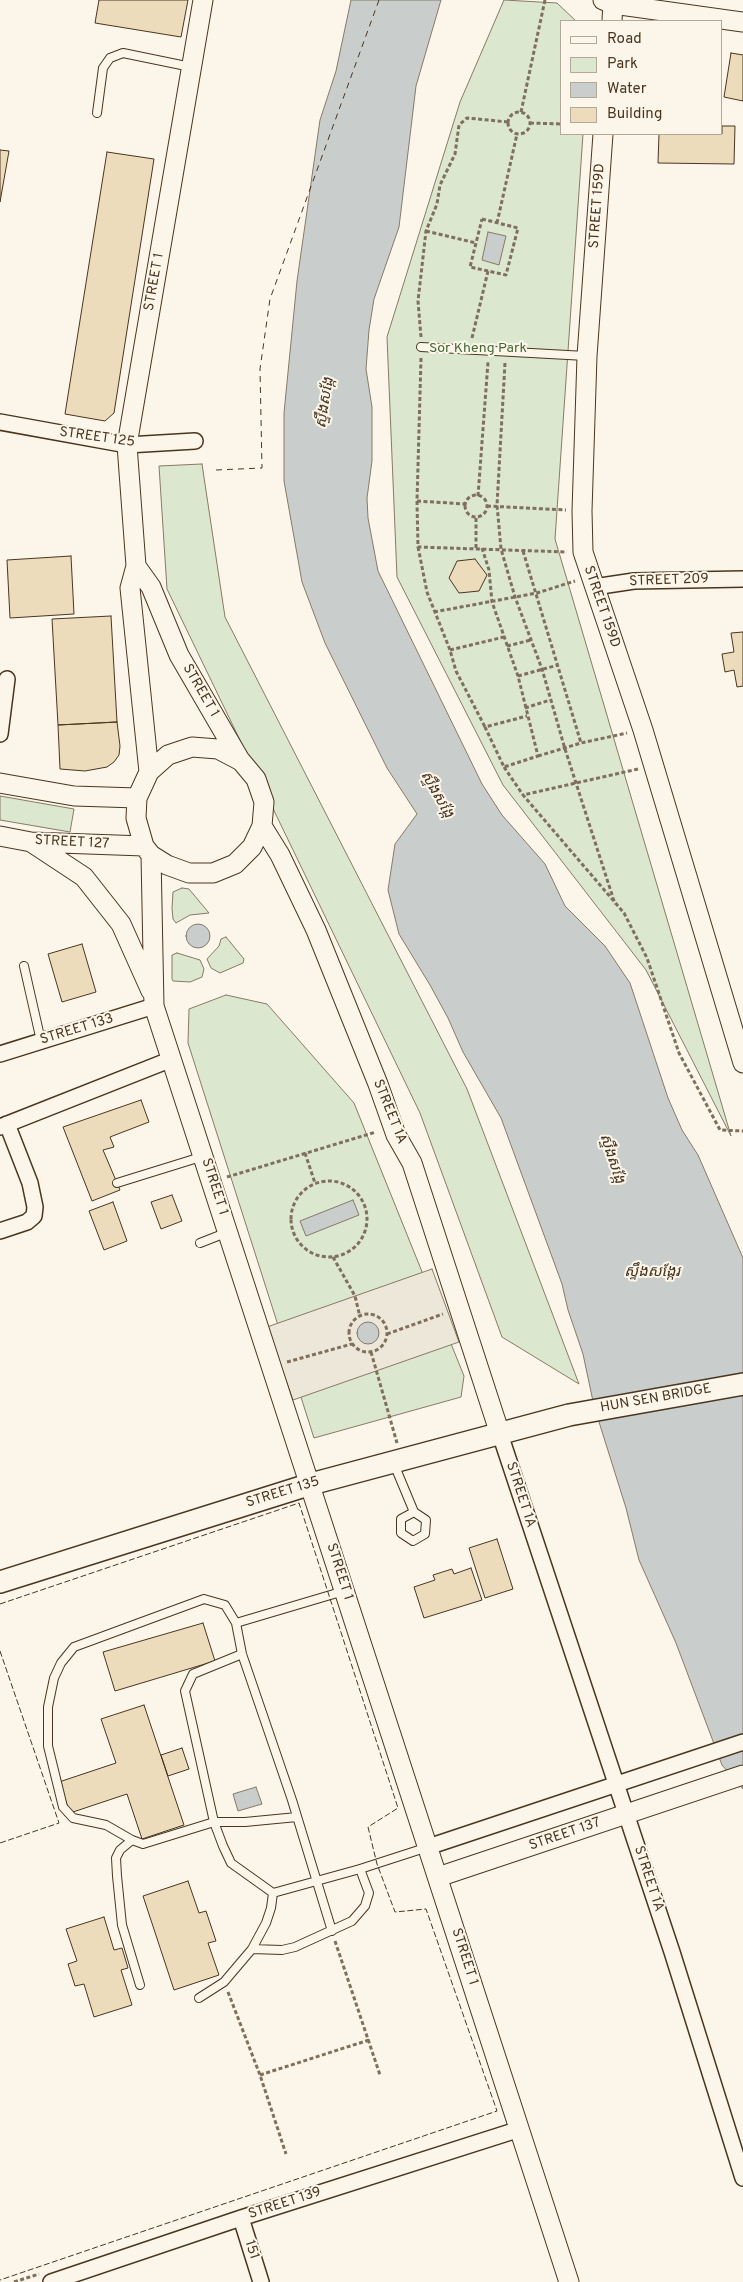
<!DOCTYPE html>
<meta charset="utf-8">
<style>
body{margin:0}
#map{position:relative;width:743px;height:2282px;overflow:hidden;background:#fbf6e9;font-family:Overpass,sans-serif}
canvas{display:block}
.legend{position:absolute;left:560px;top:20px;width:162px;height:115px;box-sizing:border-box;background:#fbf6e9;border:1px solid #b4a999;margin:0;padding:6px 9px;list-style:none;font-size:15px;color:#4a3520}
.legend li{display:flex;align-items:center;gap:10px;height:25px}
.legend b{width:25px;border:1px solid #b4a999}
</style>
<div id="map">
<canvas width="743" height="2282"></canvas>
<ul class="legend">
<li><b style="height:6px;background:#fbf6e9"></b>Road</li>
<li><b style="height:14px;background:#dce7d0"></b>Park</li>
<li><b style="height:14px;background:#c9cecd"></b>Water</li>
<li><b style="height:14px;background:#ecdcbc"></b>Building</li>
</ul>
</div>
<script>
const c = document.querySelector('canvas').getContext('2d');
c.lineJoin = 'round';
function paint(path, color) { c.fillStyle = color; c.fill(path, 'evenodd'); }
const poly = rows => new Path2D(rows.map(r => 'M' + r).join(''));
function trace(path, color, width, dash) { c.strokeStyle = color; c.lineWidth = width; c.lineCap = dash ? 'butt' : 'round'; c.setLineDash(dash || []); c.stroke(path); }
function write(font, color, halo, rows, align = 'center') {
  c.font = font + ' Overpass,"Noto Sans Khmer",sans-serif'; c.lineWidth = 4; c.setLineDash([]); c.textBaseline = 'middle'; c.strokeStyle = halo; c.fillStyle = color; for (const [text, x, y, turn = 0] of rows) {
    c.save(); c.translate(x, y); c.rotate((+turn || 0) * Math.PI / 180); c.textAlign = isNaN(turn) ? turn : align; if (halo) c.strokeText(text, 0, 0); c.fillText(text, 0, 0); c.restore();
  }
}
const green = poly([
 [504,0,557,3,576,21,562,21,562,134,583,134,555,539,731,1136,646,970,503,785,397,577,387,337,460,102,504,0],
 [202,464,225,617,467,1089,579,1384,502,1337,420,1113,167,589,159,466,202,464],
 [0,796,74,809,70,832,0,820,0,796],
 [182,888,189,889,209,913,190,915,176,923,173,919,172,908,173,892,182,888],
 [226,937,244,959,243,963,220,973,211,968,207,959,219,946,221,939,226,937],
 [177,953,200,960,204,969,202,977,190,982,173,981,172,979,172,955,177,953],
 [226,995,267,1004,354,1103,464,1376,461,1397,314,1438,188,1043,189,1009,226,995]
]);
paint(green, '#dce7d0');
trace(green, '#887966', 1);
const parking = poly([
 [432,1269,459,1342,293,1400,267,1327,432,1269]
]);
paint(parking, '#ede7d9');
trace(parking, '#887966', 1);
const water = poly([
 [351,0,441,0,416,86,399,227,374,299,369,330,366,369,372,407,372,461,367,498,368,518,378,571,482,784,502,815,545,864,565,906,605,946,630,983,668,1098,682,1130,698,1155,743,1258,743,1789,722,1765,676,1643,639,1560,626,1508,594,1406,583,1354,568,1310,562,1284,501,1118,463,1052,448,1018,430,985,399,934,388,890,395,844,417,814,387,768,325,643,302,582,284,481,284,413,297,281,320,120,336,71,351,0],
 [488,232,506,236,499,265,482,260,488,232],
 '186 936a12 12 0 1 1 24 0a12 12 0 1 1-24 0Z',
 [353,1200,359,1215,306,1236,300,1221,353,1200],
 '357 1333a11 11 0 1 1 22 0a11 11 0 1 1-22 0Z',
 [256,1787,262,1804,238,1811,233,1794,256,1787]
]);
paint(water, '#c9cecd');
trace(water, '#887966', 1);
trace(poly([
 [216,470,262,468,260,369,270,299,379,0]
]), '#4a3520', 1, [6, 5]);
const building = poly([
 [99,0,188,0,181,37,95,23,99,0],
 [731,53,743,55,743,101,724,97,731,53],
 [722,126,735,126,734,164,658,163,659,134,722,134,722,126],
 [0,150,9,151,0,202,0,150],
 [107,152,154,159,114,413,105,421,65,414,107,152],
 [71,556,74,614,10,618,7,560,71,556],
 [475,559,487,575,479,591,459,593,449,578,457,561,475,559],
 [111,616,117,722,58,725,52,619,111,616],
 [743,632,743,686,737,687,734,670,725,672,722,654,734,652,731,633,743,632],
 [117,722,120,746,119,755,114,762,107,767,85,771,60,769,58,725,117,722],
 [82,944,96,992,62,1002,48,954,82,944],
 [141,1100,149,1122,110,1137,114,1147,103,1150,120,1190,92,1201,63,1127,141,1100],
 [172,1195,182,1221,161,1229,151,1202,172,1195],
 [113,1202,127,1241,104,1250,89,1211,113,1202],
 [497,1539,513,1589,485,1598,469,1548,497,1539],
 [471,1568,482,1600,424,1618,414,1587,435,1580,433,1575,452,1569,454,1574,471,1568],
 [203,1623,215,1661,115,1691,103,1652,203,1623],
 [144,1705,184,1825,142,1839,127,1794,70,1813,59,1782,116,1763,101,1719,144,1705],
 [182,1748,189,1769,168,1776,161,1755,182,1748],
 [188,1881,199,1913,206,1911,216,1941,208,1943,219,1975,174,1990,143,1896,188,1881],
 [104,1917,114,1950,122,1948,128,1968,121,1970,132,2005,94,2017,84,1984,75,1986,68,1964,77,1961,66,1929,104,1917]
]);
paint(building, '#ecdcbc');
trace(building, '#4a3520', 1);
const service = poly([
 [97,113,103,68,110,58,123,53,191,67],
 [421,347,586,356],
 [24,966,41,1041],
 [117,1183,204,1156],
 [200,1243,228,1232],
 [394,1464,414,1512,426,1520,425,1534,413,1541,401,1533,401,1519,414,1512],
 [236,1623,344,1591],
 [242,1654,193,1674,185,1691,214,1822,223,1846,231,1863,273,1893],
 [297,1817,245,1822,214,1822,143,1844,132,1840,106,1825,73,1818,63,1807,48,1746,48,1707,54,1678,61,1663,74,1647,204,1599,225,1605,236,1623,242,1654,292,1800,332,1931],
 [132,1840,120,1850,116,1858,117,1876,122,1925,140,1985],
 [273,1893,360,1869,428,1847],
 [252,1949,282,1950,295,1947,352,1921,365,1906,369,1893,360,1869],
 [199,1998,224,1982,252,1949,266,1923,271,1908,273,1893]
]);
const minor = poly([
 [0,422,127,445,195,441],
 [594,587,634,581,743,579],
 [0,734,7,679],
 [0,1054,154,1006],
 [0,1127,172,1059],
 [0,1231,27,1222,34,1216,35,1207,30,1183,7,1124],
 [500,1434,672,1952,743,2178],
 [428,1847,743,1742],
 [241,2218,261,2282],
 [51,2282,241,2218,520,2129]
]);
const tertiary = poly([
 [603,0,613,4,743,22],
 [612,21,613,0],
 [603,134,587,356,582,511,583,552,643,730,743,1063],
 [136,566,151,587,179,655,240,760],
 [149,772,168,755,192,747,218,749,241,761,256,779,264,802,262,826,252,847,235,864,213,873,189,873,167,865,151,855,144,846,136,818,137,798,149,772,130,588,136,566,127,445,203,0],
 [0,783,74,796,137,798],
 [262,826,280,855,316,930,378,1084,396,1135,412,1163,500,1434],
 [0,836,31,842,144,846],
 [31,842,84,877,121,924,151,991],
 [151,855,154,1006,569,2282],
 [438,1877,743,1775]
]);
const secondary = poly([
 [0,1582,311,1484,569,1415,743,1384]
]);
trace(service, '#4a3520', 10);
trace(minor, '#4a3520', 18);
trace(tertiary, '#4a3520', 21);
trace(secondary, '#4a3520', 24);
trace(poly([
 [521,112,545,0],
 '508 123a11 11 0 1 1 22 0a11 11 0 1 1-22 0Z',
 [530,123,562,124],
 [482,219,518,228,506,275,470,267,482,219],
 [497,223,517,134],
 [426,231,476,243],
 [421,337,418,301,426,231,437,204,440,185,455,154,459,125,467,118,508,122],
 [472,338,488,271],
 [421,358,417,501,418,547,567,552],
 [505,363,497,505,501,549,515,597,542,669,565,749,615,904],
 '465 506a11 11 0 1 1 22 0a11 11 0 1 1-22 0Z',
 [478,496,488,362],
 [417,501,465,504],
 [487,506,566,510],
 [476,518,476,548],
 [418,547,427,592,450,650,456,671,485,727],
 [482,548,489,570,492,602,518,676,538,756,504,767,485,727,527,716],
 [523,551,581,743],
 [434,612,537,593,575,581],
 [507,646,531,640],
 [450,650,504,637],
 [518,676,558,665],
 [525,708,550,700],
 [538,756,581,743,627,733],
 [504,767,523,795],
 [638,769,523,795,624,913,647,958,679,1053,720,1130,743,1131],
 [305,1153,315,1183],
 [227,1177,376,1132],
 '291 1219a38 38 0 1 1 76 0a38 38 0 1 1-76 0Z',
 [333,1257,355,1296,360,1317],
 '349 1333a19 19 0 1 1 38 0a19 19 0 1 1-38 0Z',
 [387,1334,443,1314],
 [371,1352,397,1443],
 [287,1362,352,1344],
 [335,1941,380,2075],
 [228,1992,260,2075,286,2154],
 [260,2075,369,2040],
 [14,2282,39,2274]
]), '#7f6f5c', 3, [4, 2.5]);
trace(service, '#fbf6e9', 8);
trace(minor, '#fbf6e9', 15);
trace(tertiary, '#fbf6e9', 19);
trace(secondary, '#fbf6e9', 21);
trace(poly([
 [0,1604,299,1503,398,1808,368,1827,377,1864,395,1912,426,1909,497,2111,0,2280],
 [0,1651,59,1823,0,1843]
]), '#4a3520', 1, [6, 2.5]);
write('14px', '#4a3520', '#fbf6e9', [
 ["STREET 159D",598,206,-86],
 ["STREET 1",155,282,-80],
 ["STREET 125",97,438,8],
 ["STREET 209",669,581,-2],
 ["STREET 159D",601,607,71],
 ["STREET 1",200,691,60],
 ["STREET 127",72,843,3],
 ["STREET 133",77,1030,-17],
 ["STREET 1A",389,1112,68],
 ["STREET 1",214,1187,72],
 ["HUN SEN BRIDGE",656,1399,-10],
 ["STREET 135",283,1493,-17],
 ["STREET 1A",520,1495,72],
 ["STREET 1",339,1572,72],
 ["STREET 137",565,1835,-19],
 ["STREET 1A",648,1879,72],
 ["STREET 1",464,1957,72],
 ["STREET 139",285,2204,-18],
 ["151",251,2250,72]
]);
write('14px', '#436837', '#fbf6e9', [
 ["Sor Kheng Park",478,349]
]);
write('italic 15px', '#4a3520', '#fbf6e9', [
 ["ស្ទឹងសង្កែ",326,403,-81],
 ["ស្ទឹងសង្កែ",436,795,60],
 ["ស្ទឹងសង្កែ",611,1159,72],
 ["ស្ទឹងសង្កែរ",652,1273]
]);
</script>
